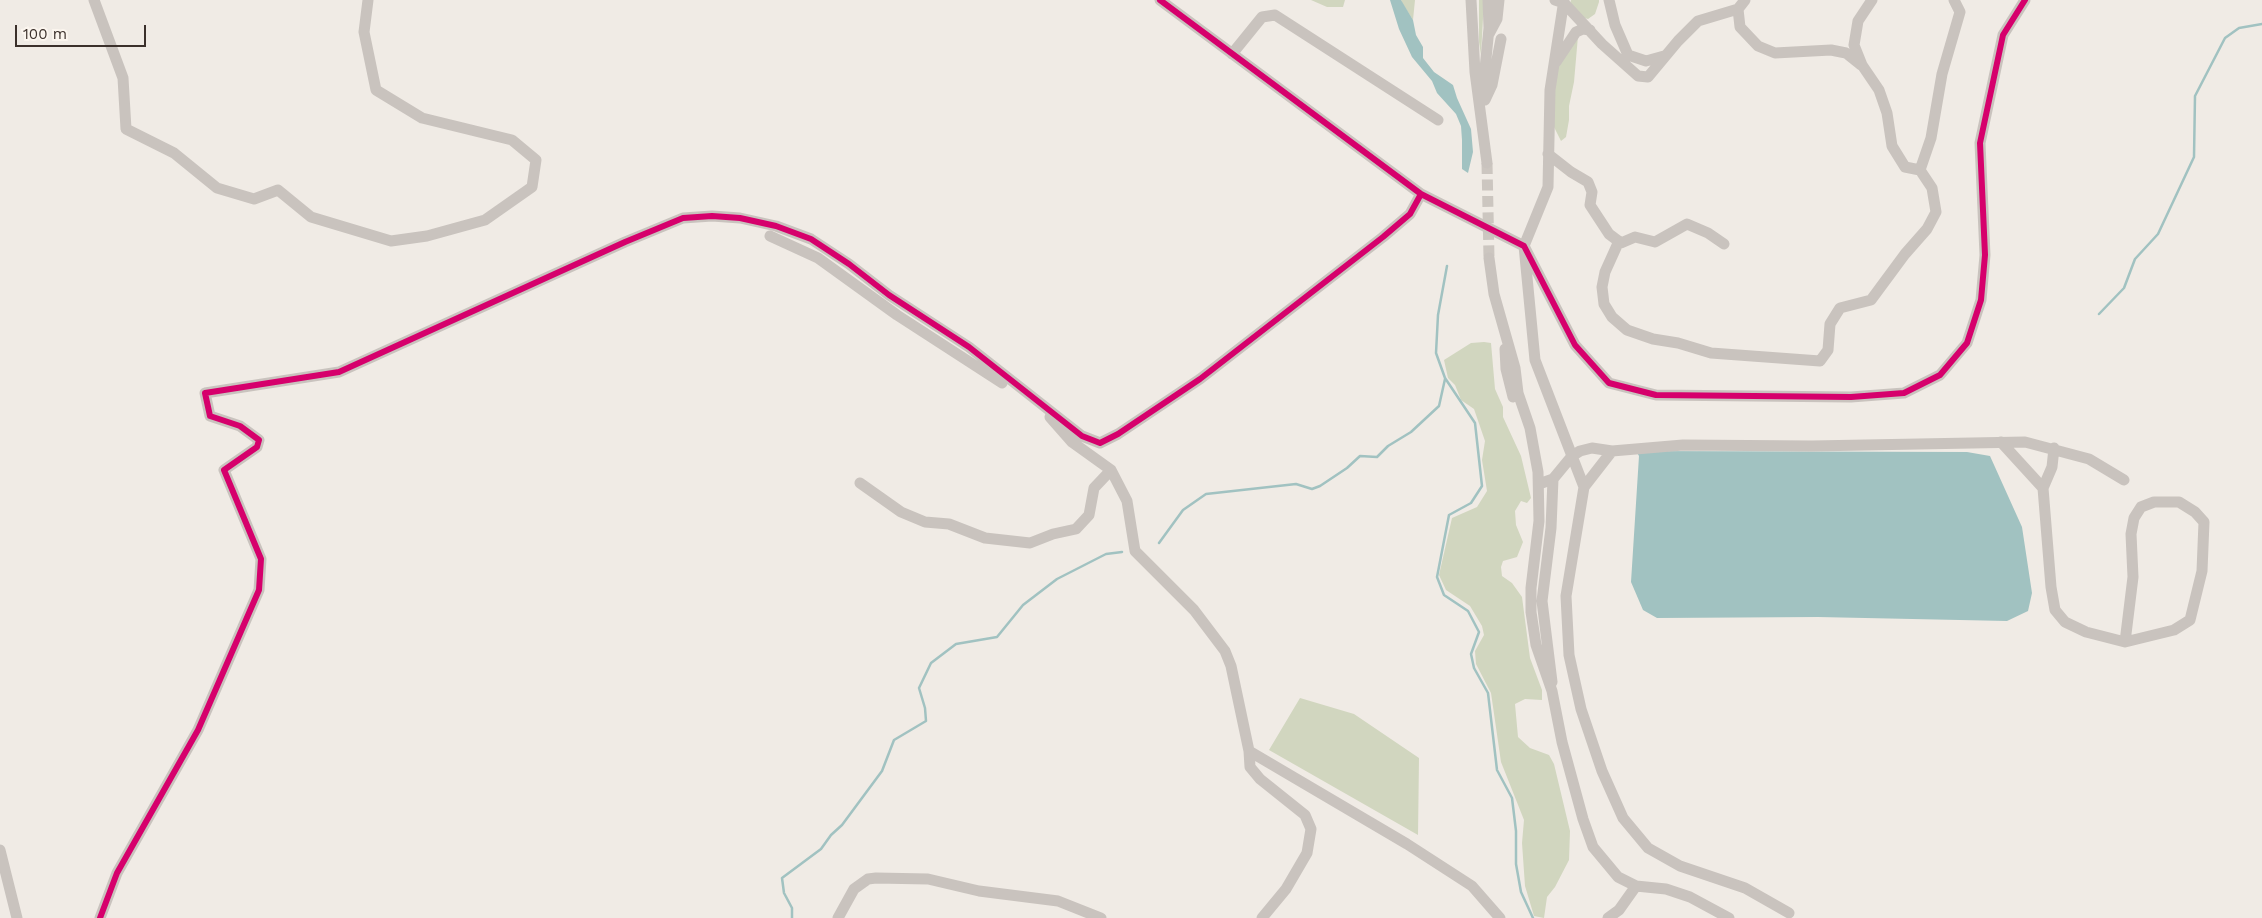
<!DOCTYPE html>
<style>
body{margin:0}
#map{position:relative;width:2262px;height:918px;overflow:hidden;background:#f0ebe5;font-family:"Work Sans",sans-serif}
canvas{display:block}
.scale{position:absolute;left:15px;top:25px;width:131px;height:22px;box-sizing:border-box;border:2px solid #3b302b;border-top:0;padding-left:6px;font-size:15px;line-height:18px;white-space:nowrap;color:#3b302b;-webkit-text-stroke:4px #fbf5ee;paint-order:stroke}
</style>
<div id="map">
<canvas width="2262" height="918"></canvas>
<div class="scale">100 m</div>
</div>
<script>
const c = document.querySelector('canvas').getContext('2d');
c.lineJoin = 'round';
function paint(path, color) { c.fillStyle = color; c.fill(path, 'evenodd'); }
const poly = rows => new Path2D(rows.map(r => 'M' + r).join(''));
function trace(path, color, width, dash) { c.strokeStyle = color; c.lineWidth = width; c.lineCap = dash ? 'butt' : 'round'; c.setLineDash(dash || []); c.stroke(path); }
paint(poly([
 [1311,0,1345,0,1343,7,1327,7],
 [1401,0,1415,0,1413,20,1402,3],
 [1479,0,1484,0,1481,55,1479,42],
 [1571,0,1599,0,1599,2,1595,14,1588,19,1581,17,1570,4],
 [1578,36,1574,82,1569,106,1569,120,1566,137,1561,141,1553,125,1556,68],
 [1484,342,1491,343,1495,389,1503,407,1503,417,1521,456,1531,498,1527,503,1521,501,1515,511,1516,525,1523,542,1517,557,1503,561,1501,567,1502,576,1512,583,1522,597,1530,658,1542,690,1542,700,1525,699,1515,704,1518,737,1530,748,1549,755,1554,764,1570,831,1569,860,1555,887,1547,897,1544,918,1534,916,1525,886,1522,843,1524,820,1501,762,1491,693,1476,664,1475,651,1484,635,1482,626,1470,606,1446,590,1439,575,1452,518,1477,507,1487,491,1482,460,1485,441,1474,409,1461,400,1455,385,1448,378,1444,360,1471,343],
 [1300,698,1354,714,1419,758,1418,835,1269,750]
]), '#d1d6bf');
paint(poly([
 [1390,0,1401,0,1413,20,1416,35,1423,47,1423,58,1434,72,1453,85,1457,98,1471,129,1473,152,1468,173,1462,169,1462,140,1461,126,1456,114,1437,93,1432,81,1412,57,1399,29],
 [1636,451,1967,452,1990,456,2022,527,2032,593,2028,611,2007,621,1818,617,1657,618,1643,610,1631,582,1639,456]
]), '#a1c2c1');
trace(poly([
 [1447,266,1438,315,1436,353,1445,378,1475,423,1482,486,1471,503,1449,515,1437,577,1444,595,1468,611,1479,632,1471,654,1474,668,1488,693,1497,770,1512,798,1516,831,1516,864,1521,892,1533,918],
 [2099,314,2124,288,2135,259,2158,234,2194,157,2195,96,2225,38,2239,28,2262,24],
 [1159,543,1183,510,1206,494,1296,484,1312,489,1320,486,1347,468,1360,456,1377,457,1388,446,1411,432,1439,406,1445,379],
 [792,918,792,908,784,893,782,878,821,849,831,835,842,825,882,771,894,740,926,721,925,708,919,688,931,663,956,644,997,637,1023,605,1057,579,1106,554,1122,552]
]), '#a1c2c1', 2.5);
trace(poly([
 [1487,163,1489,258]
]), '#ccc6c0', 11, [11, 5.5]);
trace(poly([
 [94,0,123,78,126,129,174,153,217,188,254,199,278,190,311,217,391,241,427,236,485,220,532,187,536,160,512,140,422,118,376,90,364,32,368,0],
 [1160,0,1421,194,1524,246,1575,345,1609,383,1656,395,1851,397,1904,393,1940,375,1967,343,1981,300,1985,255,1980,143,2003,35,2025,0],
 [1471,0,1475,72,1487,163],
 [1555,0,1564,3,1602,44,1638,76,1648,77,1678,41,1698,21,1738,9,1745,0],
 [1609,0,1615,25,1628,55,1646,61,1664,56],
 [1738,9,1740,27,1758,46,1775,53,1831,50,1846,53,1861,65],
 [1489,34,1497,19,1499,0],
 [1232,54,1262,17,1275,15,1438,120],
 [1556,62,1576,32,1583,29,1590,30],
 [1483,89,1489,28,1488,0],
 [1485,100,1492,85,1501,39],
 [1548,154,1571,172,1588,182,1592,192,1590,205,1609,234,1621,243,1635,237,1655,242,1687,224,1708,233,1724,244],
 [1920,170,1931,138,1942,74,1960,12,1954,0],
 [770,236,818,258,897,315,1002,383],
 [1619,241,1605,272,1602,287,1604,304,1612,317,1627,330,1653,339,1678,343,1711,353,1820,361,1828,350,1830,324,1840,308,1871,300,1905,254,1927,229,1936,212,1932,188,1920,170,1905,167,1892,146,1887,113,1879,90,1862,65,1854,45,1858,21,1872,0],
 [1489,258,1494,294,1515,368,1518,393,1530,428,1538,472,1539,521,1531,588,1531,612,1536,645,1552,691,1562,742,1583,819,1593,847,1618,877,1636,886,1666,889,1690,897,1729,918],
 [1505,349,1506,369,1513,397],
 [1050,417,1072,442,1111,470,1127,501,1135,551,1194,610,1225,651,1231,666,1249,751,1407,844,1472,886,1500,918],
 [2001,442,2043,488,2051,587,2055,610,2065,622,2086,632,2125,642,2133,577,2131,534,2134,518,2141,507,2154,502,2179,502,2195,512,2204,522,2202,571,2190,620,2174,630,2125,642],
 [1612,451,1584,487,1566,596,1569,655,1581,709,1602,771,1623,818,1648,848,1680,866,1745,888,1789,913],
 [860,483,901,512,925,522,949,524,985,538,1030,543,1053,534,1076,529,1089,515,1094,488,1111,470],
 [1539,484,1553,479,1572,456,1535,360,1524,246,1548,187,1550,90,1564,0],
 [1584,487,1572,456,1580,451,1592,448,1612,451,1683,445,1812,446,2025,442,2089,459,2124,480],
 [2043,488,2052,467,2054,448],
 [1552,682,1542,601,1551,528,1553,479],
 [1249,751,1250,767,1260,779,1305,815,1311,829,1307,853,1286,889,1262,918],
 [0,850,17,918],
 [100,918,117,873,198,730,259,590,261,559,224,470,257,447,259,440,240,426,210,416,205,393,339,372,625,242,683,218,712,216,740,218,776,226,811,239,849,264,889,295,969,347,1082,436,1100,443,1118,434,1200,379,1383,237,1410,214,1421,194],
 [838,918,854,889,868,879,876,878,928,879,979,891,1058,901,1101,918],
 [1608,918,1619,910,1636,886]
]), '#c9c3be', 11);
trace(poly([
 [1160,0,1421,194,1524,246,1575,345,1609,383,1656,395,1851,397,1904,393,1940,375,1967,343,1981,300,1985,255,1980,143,2003,35,2025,0],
 [100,918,117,873,198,730,259,590,261,559,224,470,257,447,259,440,240,426,210,416,205,393,339,372,625,242,683,218,712,216,740,218,776,226,811,239,849,264,889,295,969,347,1082,436,1100,443,1118,434,1200,379,1383,237,1410,214,1421,194]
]), '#d6006c', 6);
</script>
